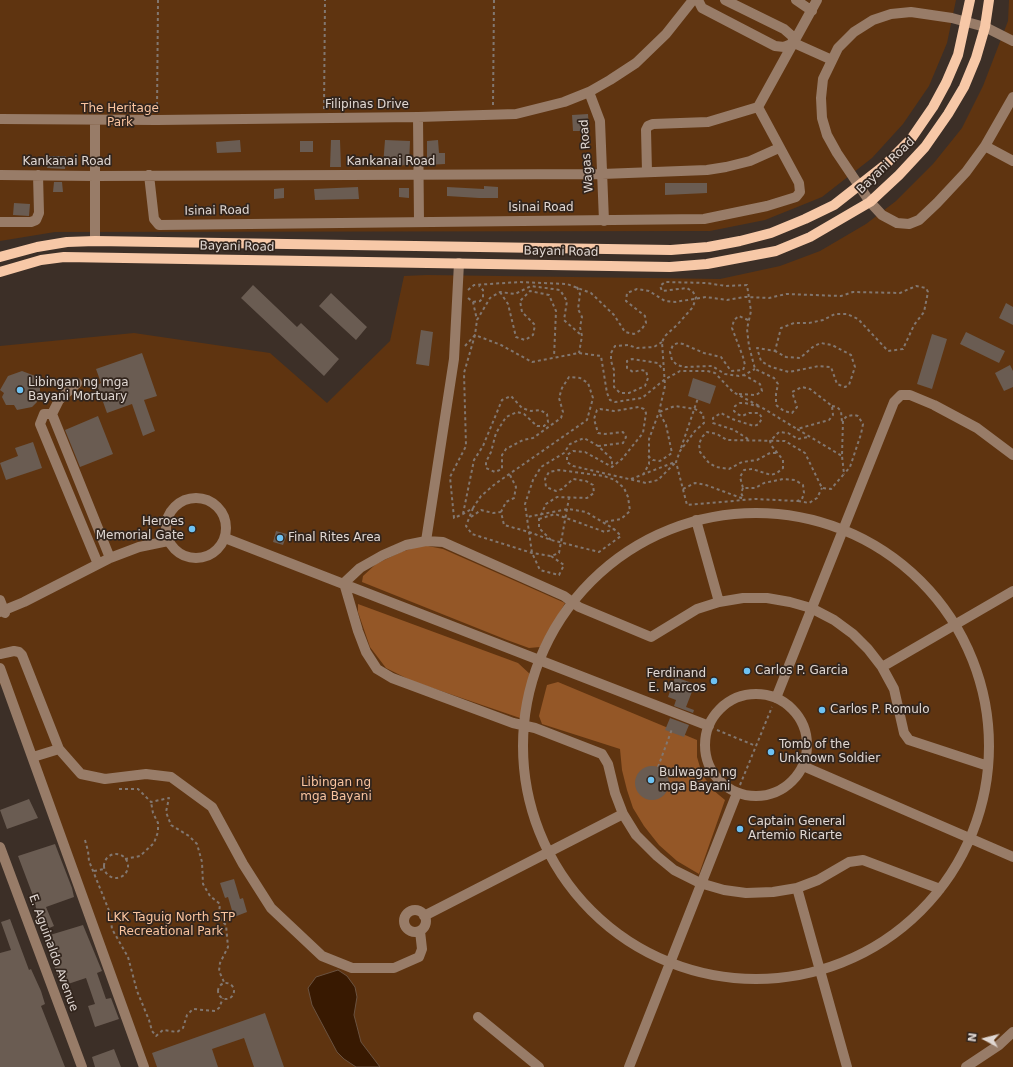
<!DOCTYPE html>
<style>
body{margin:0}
#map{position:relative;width:1013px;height:1067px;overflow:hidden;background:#3c2f27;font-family:"DejaVu Sans",sans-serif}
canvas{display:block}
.north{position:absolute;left:965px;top:1019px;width:40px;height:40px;-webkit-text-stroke:3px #32251d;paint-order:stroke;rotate:277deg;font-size:11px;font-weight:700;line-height:16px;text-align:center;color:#e0d7d2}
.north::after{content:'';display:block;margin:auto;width:14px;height:18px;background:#e0d7d2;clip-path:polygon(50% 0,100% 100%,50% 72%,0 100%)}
</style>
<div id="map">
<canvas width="1013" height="1067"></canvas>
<div class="north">N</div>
</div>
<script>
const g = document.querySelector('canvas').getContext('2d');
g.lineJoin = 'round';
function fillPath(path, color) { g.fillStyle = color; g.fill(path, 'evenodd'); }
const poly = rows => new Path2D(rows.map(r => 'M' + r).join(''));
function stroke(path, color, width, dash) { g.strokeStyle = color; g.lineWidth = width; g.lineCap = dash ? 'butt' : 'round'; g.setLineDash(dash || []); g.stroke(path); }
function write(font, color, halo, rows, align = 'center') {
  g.font = font + ' "DejaVu Sans",sans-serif'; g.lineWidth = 3.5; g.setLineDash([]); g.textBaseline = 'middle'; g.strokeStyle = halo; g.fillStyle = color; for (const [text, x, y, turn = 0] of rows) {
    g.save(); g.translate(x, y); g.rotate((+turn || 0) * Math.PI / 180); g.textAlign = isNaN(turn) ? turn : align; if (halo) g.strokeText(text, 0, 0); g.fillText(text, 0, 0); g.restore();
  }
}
fillPath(poly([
 [0,0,956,0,947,43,929,86,903,124,872,158,822,197,765,220,710,231,55,232,0,241],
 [1009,0,1013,0,1013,1067,142,1067,3,683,0,685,0,346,134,333,270,353,327,403,390,341,404,276,427,275,720,279,780,266,820,251,866,224,896,201,933,164,962,128,983,86,1008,21]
]), '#5f3410');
fillPath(poly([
 [423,545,443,549,565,603,540,647,529,648,507,640,362,582,363,576,376,564,401,552],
 [358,604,518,663,531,675,520,718,412,681,386,668,370,647,358,612],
 [558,682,697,740,697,757,702,774,713,790,725,800,699,874,677,861,659,845,644,826,633,808,627,790,622,770,620,749,542,724,539,716,547,685]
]), '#945727');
const water = poly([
 [338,970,347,976,355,987,357,997,354,1015,361,1042,380,1067,356,1067,344,1059,337,1052,312,1005,308,988,316,977,338,970]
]);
fillPath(water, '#381901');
stroke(water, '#6a5240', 1);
fillPath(poly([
 [588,114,589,131,573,131,572,115],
 [240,140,241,152,217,153,216,142],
 [331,140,340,140,341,167,330,167],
 [385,140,410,141,409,165,383,166],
 [438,140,439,153,445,153,445,164,427,165,427,141],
 [300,141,313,141,313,152,300,152],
 [48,156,66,156,65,169,47,168],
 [54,182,62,182,63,192,53,192],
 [665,183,707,183,707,193,665,195],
 [484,186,498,187,498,198,479,198,447,196,447,187,484,189],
 [358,187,359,199,315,200,314,189],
 [284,188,284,198,274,199,274,189],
 [399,188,409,188,409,198,399,197],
 [14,203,30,204,29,216,13,215],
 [253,285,297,327,301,323,339,359,324,376,241,298],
 [331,293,367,327,356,340,319,306],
 [1006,303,1013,307,1013,325,999,318],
 [421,330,433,332,429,366,416,364],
 [966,332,1005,351,999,363,960,344],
 [932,334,947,339,932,389,917,384],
 [142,353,157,396,144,400,155,431,143,436,132,404,107,413,97,385,101,383,96,369],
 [1010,365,1013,371,1013,387,1004,391,995,373],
 [22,371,38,377,36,382,40,383,40,392,35,397,37,402,32,407,17,410,14,405,6,405,2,397,4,393,0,390,8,376],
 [693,378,716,386,710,404,688,396],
 [98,416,113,454,80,467,65,430],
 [33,442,42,468,6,480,0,463,18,456,15,448],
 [276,531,287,534,283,545,273,542],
 [675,677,695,684,686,707,694,710,693,713,674,706,676,700,668,697],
 [670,718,689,725,684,737,665,730],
 '635 783a17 17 0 1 1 34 0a17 17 0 1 1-34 0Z',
 [29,799,38,818,7,829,0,810],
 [55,844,72,888,74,897,46,907,54,926,42,931,36,916,38,915,32,893,18,856],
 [234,879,240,899,243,898,247,912,234,917,228,897,225,898,220,883],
 [10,919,29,970,31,969,41,991,45,1004,41,1006,65,1067,0,1067,0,953,11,950,1,922],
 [83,925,102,971,97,973,106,999,111,998,119,1019,95,1027,88,1006,95,1004,86,978,62,986,48,950,54,948,50,935],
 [265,1013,284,1067,254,1067,244,1038,212,1049,218,1067,157,1067,152,1053],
 [114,1049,121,1067,95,1067,92,1057]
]), '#6a5c52');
stroke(poly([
 [493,105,494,0],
 [324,109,325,0],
 [157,111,158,0],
 [577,287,580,294,578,309,582,317,580,327,582,336,579,353],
 [468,290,474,285,520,282,567,284,591,293,614,315,625,332,634,334,641,330,646,323,645,316,626,301,627,293,637,289,649,291,665,301,675,302,706,297,727,300,745,297,769,298,786,294,841,296,853,292,900,293,916,286,926,288,928,292,924,312,914,325,903,349,888,351,858,319,847,314,835,314,823,320,809,323,794,323,781,328,775,351,757,348,761,361,771,367,789,372,819,366,831,367,837,384,845,387,849,385,855,367,851,355,832,345,821,343,814,346,800,358,786,357,775,351],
 [500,292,508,304,516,337,525,340,533,335,535,325,522,312,520,301,530,291,549,295,556,311,554,357],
 [468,298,473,302,477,320],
 [473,302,480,301,483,298,483,290,479,286],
 [748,320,739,316,734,320,732,328,743,357,745,365,743,370,731,371,721,357,704,353,683,344,678,343,673,345,670,352,672,360,677,365,685,367,712,366,725,374,739,376,744,375,755,369],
 [662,342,654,347,637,348,628,345,615,346,611,353,611,361,614,370,614,387,620,393,629,393,645,386,648,378,646,371,641,370,633,372,627,368,627,361,632,359,658,363,663,370],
 [465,346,475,335,477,320,490,298,500,292,515,294,531,286,560,290,567,301,564,320,582,336],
 [739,394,756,395,762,391,760,384,744,375],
 [832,406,837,407,841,411,842,422],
 [748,439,734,430,713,423,713,418,721,413,732,419,754,426,759,424,762,418,759,413,749,413,742,416,737,414,734,411,735,406,740,403,745,403,761,407,797,429],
 [598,446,623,443,626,437,623,432,605,434,598,433,594,419,597,410,600,409,614,411,639,407,644,409,646,413,643,433,622,459,612,467,585,452,573,451,567,455,567,462,573,466,646,483,658,480,676,462],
 [681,448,698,398],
 [776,453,770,453,757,460,742,462,729,469,716,467,709,463,700,452,699,444,702,437,707,432,717,434,727,440,785,441,805,453,822,488,831,489,844,474,842,456,843,420,847,416,854,415,858,416,863,424,861,434,850,467,844,474],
 [648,456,653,460,660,461,672,453,666,425,659,412,675,406,695,409,703,414,704,423,695,431,680,451,676,462,687,505,755,499,797,501,802,499,804,493,803,485,795,480,783,479,764,483,755,488,743,488,740,477,744,470,752,469,771,475,777,473,783,468,783,460,771,445,770,441,779,432,788,433,798,439,808,437],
 [510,475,516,487,514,498,506,502,501,512,504,525,529,532,551,540,599,552,621,536,614,529,586,512,568,509,527,517],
 [643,475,649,464,649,439,659,412,665,386,662,342,665,336,677,325,693,307,696,297,693,292,687,288,662,291,660,286,665,282,706,283,726,286,747,285,751,311,747,329,749,346,755,369,774,378,778,384,776,394,776,405,784,411,792,413,797,407,792,392,802,387,810,389,832,406,833,415,829,420,797,429,842,456],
 [631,479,675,462],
 [743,488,741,493,744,499],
 [683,489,695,483,706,485,744,499],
 [798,501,809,503,817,498,822,488],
 [473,508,466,526,472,534,532,553,551,556,559,553,569,498],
 [463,514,474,460,483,446,502,400,511,396,522,408,531,411,540,410,547,414,548,422,544,426,537,426,524,414,517,412,506,417,496,433,491,452,486,462,486,468,495,472,502,469,502,455,506,449,523,440,533,438,561,418,563,412,559,398,562,388,569,377,580,378,588,383,593,398,587,420,495,484,481,496,473,508,463,514,454,518,450,477,466,446,464,373,475,335,501,345,532,362,579,353,601,356,607,393,610,400,615,402,642,398,664,380,680,371,707,371,715,373,733,392,761,407],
 [471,517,481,510,493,513,501,512],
 [539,519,555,514,605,532,614,529],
 [551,540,539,528,539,519,546,504,557,497,587,498,594,493,593,485,586,481,573,479,562,489,556,491,546,487,545,479,549,472,559,470,604,476,615,480,624,488,628,497,630,511,621,519,604,522],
 [551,556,564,565,559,575,540,570,532,553,525,504,533,480,541,467,564,453,570,444,584,438,598,446,612,459,612,467],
 [717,730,756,746],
 [658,767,672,729],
 [740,785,772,707],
 [119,789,138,789,151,802,169,798,166,812,171,825,189,836,197,844,202,862,203,884,210,896,220,904,219,913,221,920,226,925,228,947,220,963,219,971,224,982],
 [85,840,88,851,89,861,110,913,112,929,128,957,137,991,149,1020,152,1031,156,1036,163,1030,177,1032,183,1028,187,1015,193,1009,215,1011,219,1008,223,998],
 '104 866a12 12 0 1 1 24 0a12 12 0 1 1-24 0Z',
 [125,859,140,856,154,843,158,832,158,823,153,813,151,802],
 [94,871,104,869],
 '218 991a8 8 0 1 1 16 0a8 8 0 1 1-16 0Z'
]), '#827770', 2, [3, 3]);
stroke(poly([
 [698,0,702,8,775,46,784,47,794,43,832,60],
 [725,0,784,29,792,36,794,43],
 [796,0,812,11],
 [1013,41,985,27,952,18,911,12,891,14,873,20,854,32,838,48,823,79,821,98,822,118,827,135,837,153,870,202,882,215,897,223,909,224,919,220,937,203,966,172,985,146,1013,97],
 [589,92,600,121,604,221],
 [758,107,817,0],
 [418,117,419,222],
 [0,119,157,120,418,117,516,114,564,102,589,92,610,80,636,63,666,34,693,0],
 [95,120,95,241],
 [985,146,1013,161],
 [647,172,646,130,648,126,653,124,708,122,758,107],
 [0,175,95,176,602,174,707,170,726,167,750,161,779,148],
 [149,175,154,219,159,225,704,219,767,206,796,197,800,192,799,183,758,107],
 [0,222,31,222,36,220,39,213,38,175],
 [52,414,59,400,77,383],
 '166 528a30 30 0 1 1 60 0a30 30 0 1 1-60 0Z',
 '523 746a233 233 0 1 1 466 0a233 233 0 1 1-466 0Z',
 [696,520,719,602],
 [225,538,709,726],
 [426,541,454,359,459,263],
 [98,564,40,424,44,414,52,414,110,558],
 [0,600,5,613],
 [0,612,24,602,110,558,139,547,168,541],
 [0,654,14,651,19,652,22,655,59,749,33,757],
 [882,667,1013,591],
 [0,668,144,1067],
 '705 745a51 51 0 1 1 102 0a51 51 0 1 1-102 0Z',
 [776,698,894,402,901,395,910,395,934,405,977,428,1013,455],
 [59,749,81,774,105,779,146,774,171,777,212,807,243,864,271,908,322,956,352,968,394,968,419,957,422,949,420,931],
 [803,766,1013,857],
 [0,847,82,1067],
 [797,888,847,1067],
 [940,889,863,860,849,862,818,880,797,888,773,892,746,893,724,890,700,883,674,870,657,856,636,835,623,814,615,793,608,764,602,754,535,728,513,723,392,678,377,669,366,652,358,631,344,583,360,568,383,555,406,545,426,541,443,542,564,596,579,607,651,637,697,609,719,602,743,598,767,598,790,602,811,608,834,620,853,634,868,649,882,667,894,689,904,733,909,740,988,766],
 '404 921a11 11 0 1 1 22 0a11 11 0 1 1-22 0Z',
 [424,916,623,814],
 [478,1017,539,1067],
 [629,1067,737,793],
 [966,1067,999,1045,1013,1032]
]), '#987c68', 10);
stroke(poly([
 [0,257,37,247,67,242,95,241,671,250,708,247,740,241,771,233,805,219,834,205,885,165,911,139,933,107,946,83,958,55,970,0],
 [0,272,41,260,64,257,670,267,707,264,776,251,810,237,870,202,899,175,925,147,948,114,964,87,976,58,985,27,989,0]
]), '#f7c8a7', 10);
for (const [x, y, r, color] of [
 [20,390,4,"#6ec2f3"],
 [192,529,4,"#6ec2f3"],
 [280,538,4,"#6ec2f3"],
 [747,671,4,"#6ec2f3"],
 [714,681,4,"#6ec2f3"],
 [822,710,4,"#6ec2f3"],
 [771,752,4,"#6ec2f3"],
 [651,780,4,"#6ec2f3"],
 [740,829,4,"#6ec2f3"]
]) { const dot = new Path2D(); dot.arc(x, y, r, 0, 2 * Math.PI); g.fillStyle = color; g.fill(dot); stroke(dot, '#32251d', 1.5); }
write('12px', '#e0d7d2', '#32251d', [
 ["Filipinas Drive",367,105],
 ["Wagas Road",587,156,-94],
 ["Kankanai Road",67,162],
 ["Kankanai Road",391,162],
 ["Bayani Road",886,166,-44],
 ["Isinai Road",541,208],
 ["Isinai Road",217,211,-1],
 ["Bayani Road",237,247,1],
 ["Bayani Road",561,252,1],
 ["E. Aguinaldo Avenue",53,953,70]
]);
write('12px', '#fac49f', '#32251d', [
 ["The Heritage",120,109],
 ["Park",120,123],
 ["Libingan ng",336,783],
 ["mga Bayani",336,797],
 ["LKK Taguig North STP",171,918],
 ["Recreational Park",171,932]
]);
write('12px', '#e0d7d2', '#32251d', [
 ["Libingan ng mga",28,383],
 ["Bayani Mortuary",28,397],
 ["Heroes",184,522,"right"],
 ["Memorial Gate",184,536,"right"],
 ["Final Rites Area",288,538],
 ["Carlos P. Garcia",755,671],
 ["Ferdinand",706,674,"right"],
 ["E. Marcos",706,688,"right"],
 ["Carlos P. Romulo",830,710],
 ["Tomb of the",779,745],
 ["Unknown Soldier",779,759],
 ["Bulwagan ng",659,773],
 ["mga Bayani",659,787],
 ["Captain General",748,822],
 ["Artemio Ricarte",748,836]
], 'left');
</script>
